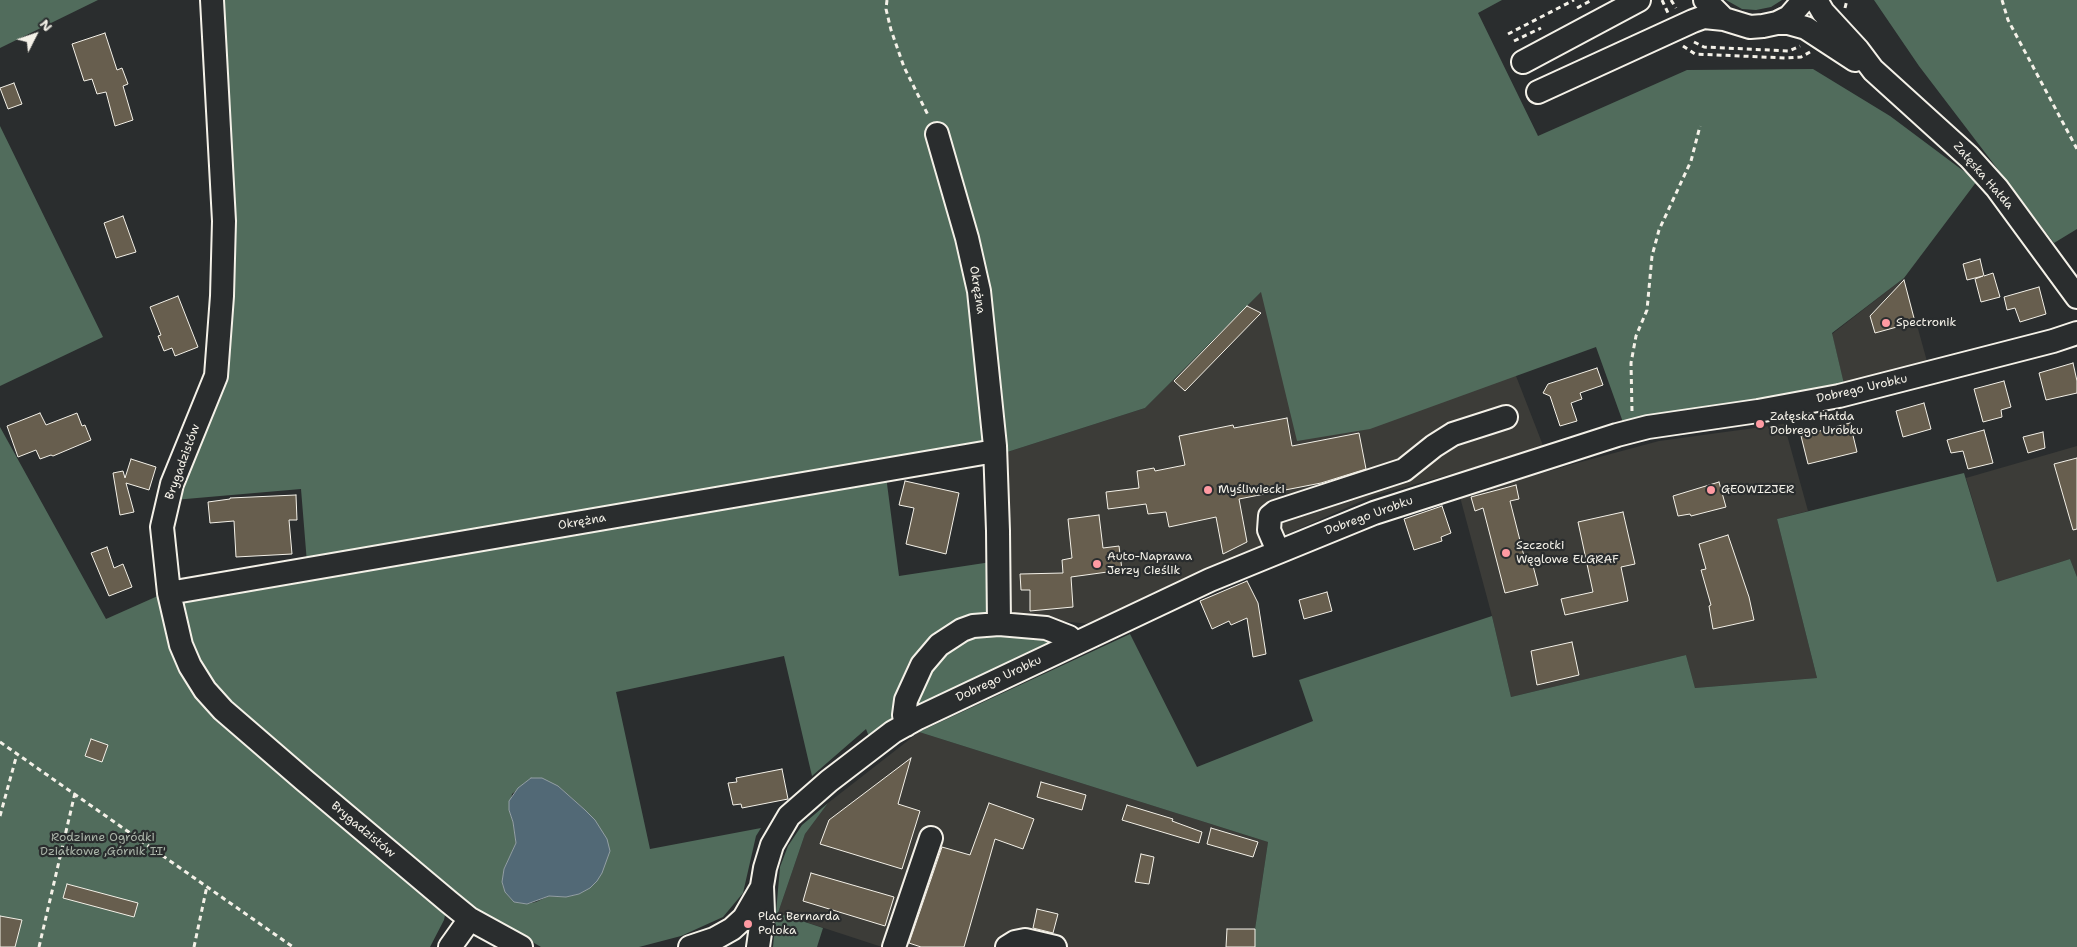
<!DOCTYPE html>
<meta charset="utf-8">
<style>
body{margin:0}
#map{position:relative;width:2077px;height:947px;overflow:hidden;background:#2a2d2e;font-family:"Shantell Sans",sans-serif}
canvas{display:block}
.north{position:absolute;left:10px;top:10px;width:50px;height:50px;-webkit-text-stroke:4px #2a2d2e;paint-order:stroke;rotate:49deg;font-size:14px;font-weight:700;line-height:20px;text-align:center;color:#f4f1e8}
.north::after{content:'';display:block;margin:auto;width:18px;height:22px;background:#f4f1e8;clip-path:polygon(50% 0,100% 100%,50% 72%,0 100%)}
</style>
<div id="map">
<canvas width="2077" height="947"></canvas>
<div class="north">N</div>
</div>
<script>
const g = document.querySelector('canvas').getContext('2d');
g.lineJoin = 'round';
function fillPath(path, color) { g.fillStyle = color; g.fill(path, 'evenodd'); }
const poly = rows => new Path2D(rows.map(r => 'M' + r).join(''));
function stroke(path, color, width, dash) { g.strokeStyle = color; g.lineWidth = width; g.lineCap = dash ? 'butt' : 'round'; g.setLineDash(dash || []); g.stroke(path); }
function write(font, color, halo, rows, align = 'center') {
  g.font = font + ' "Shantell Sans",sans-serif'; g.lineWidth = 4.5; g.setLineDash([]); g.textBaseline = 'middle'; g.strokeStyle = halo; g.fillStyle = color; for (const [text, x, y, turn = 0] of rows) {
    g.save(); g.translate(x, y); g.rotate((+turn || 0) * Math.PI / 180); g.textAlign = isNaN(turn) ? turn : align; if (halo) g.strokeText(text, 0, 0); g.fillText(text, 0, 0); g.restore();
  }
}
fillPath(poly([
 [1904,278,1928,365,1845,388,1832,334],
 [1262,291,1516,376,1544,448,1373,496,1179,582,1091,624,1006,616,1001,454,1145,408],
 [1784,424,1808,511,1777,519,1817,678,1695,688,1686,655,1511,697,1492,616,1460,497,1577,463,1659,441],
 [2077,446,2077,577,2070,559,1997,582,1966,478],
 [919,732,1268,842,1255,929,1255,947,882,947,778,913,805,834,828,803]
]), '#3c3c38');
fillPath(poly([
 [0,0,98,0,0,48],
 [221,0,1502,0,1478,13,1538,136,1687,70,1813,69,1890,116,1977,181,1904,278,1832,333,1845,388,1624,425,1596,347,1370,429,1297,441,1261,292,1145,408,1001,454,307,563,301,489,174,500,221,377],
 [1726,0,1782,0,1771,7,1756,10,1742,9],
 [1874,0,2077,0,2077,229,2054,243,1919,66],
 [0,126,103,337,0,386],
 [0,427,106,619,160,595,177,658,443,909,445,915,444,920,430,947,0,947],
 [1964,473,1997,582,2070,559,2077,577,2077,947,1255,947,1255,929,1268,842,919,732,1130,634,1197,767,1313,721,1299,680,1492,616,1511,697,1686,655,1695,688,1817,678,1777,519],
 [886,476,899,576,991,562,990,607,982,617,928,641,910,660,902,678,890,728,871,742,866,729,812,776,784,656,616,692,650,849,761,828,756,836,743,893,723,917,681,936,639,947,541,947,461,900,224,698,194,653,183,603,189,597],
 [531,778,558,786,585,810,590,888,579,894,566,897,549,896,536,902,527,904,514,902,505,892,502,883,504,869,516,843,513,822,509,810,512,794],
 [1045,632,1053,643,918,707,916,706,922,682,941,655,974,634],
 [828,803,805,834,778,913,823,928,817,947,773,947,780,867,788,846,802,825]
]), '#516c5c');
const water = poly([
 [531,778,542,778,558,786,585,810,595,820,607,839,610,851,602,873,597,881,590,888,579,894,566,897,549,896,527,904,514,902,505,892,502,882,504,869,516,843,513,822,509,810,509,801,518,788,531,778]
]);
fillPath(water, '#526976');
stroke(water, '#939fa4', 1);
const building = poly([
 [105,33,117,70,122,68,128,84,123,86,133,120,115,126,106,92,97,94,92,79,84,81,72,44,105,33],
 [14,83,22,104,8,109,0,88,14,83],
 [123,216,136,252,116,258,104,223,123,216],
 [1980,259,1984,276,1993,273,2000,297,1981,302,1975,279,1983,276,1967,280,1963,264,1980,259],
 [1904,280,1915,322,1875,333,1870,316,1904,280],
 [2039,287,2046,314,2020,322,2015,308,2007,310,2004,297,2039,287],
 [178,296,198,347,175,356,172,348,164,351,158,336,161,335,150,307,178,296],
 [1247,306,1261,313,1185,391,1174,381,1247,306],
 [2073,363,2077,381,2077,393,2046,400,2039,373,2073,363],
 [1597,368,1603,385,1580,393,1582,399,1571,403,1577,421,1560,426,1550,396,1543,393,1548,384,1597,368],
 [2004,381,2011,407,2001,410,2002,417,1983,422,1974,389,2004,381],
 [1924,403,1931,429,1903,437,1896,411,1924,403],
 [40,413,46,425,77,413,82,426,85,425,91,440,53,456,51,455,40,459,36,450,18,457,7,426,40,413],
 [1287,418,1292,446,1359,433,1366,469,1321,483,1239,499,1247,542,1223,554,1216,517,1169,527,1166,512,1148,514,1146,504,1108,509,1106,492,1139,488,1137,471,1154,468,1155,471,1185,465,1179,436,1233,425,1234,428,1287,418],
 [1850,423,1857,452,1808,464,1801,436,1850,423],
 [1984,430,1993,463,1968,469,1963,451,1951,453,1947,440,1984,430],
 [2043,432,2045,448,2028,453,2023,437,2043,432],
 [2077,458,2077,529,2073,530,2054,464,2077,458],
 [131,459,156,467,149,490,126,483,134,512,120,515,113,473,123,471,125,478,131,459],
 [905,481,959,493,946,554,906,544,914,508,899,505,905,481],
 [1719,482,1726,507,1691,516,1690,514,1678,516,1673,496,1719,482],
 [1516,485,1519,499,1510,501,1525,560,1531,558,1538,585,1505,593,1483,508,1475,511,1471,497,1516,485],
 [296,495,297,520,289,520,292,554,236,557,234,521,210,523,208,502,230,499,230,498,296,495],
 [1442,506,1451,533,1441,537,1442,541,1414,550,1404,519,1442,506],
 [1623,512,1635,564,1621,567,1628,601,1565,615,1561,599,1593,592,1578,522,1623,512],
 [1099,515,1103,548,1119,546,1122,570,1071,577,1073,607,1030,611,1030,590,1021,590,1020,574,1063,573,1062,560,1072,558,1068,519,1099,515],
 [1728,535,1749,597,1754,620,1713,629,1709,606,1711,605,1701,570,1706,569,1699,544,1728,535],
 [107,547,114,568,123,564,132,587,109,596,91,553,107,547],
 [1247,581,1258,603,1266,654,1253,657,1247,618,1231,625,1229,621,1212,629,1200,601,1247,581],
 [1327,592,1332,611,1304,619,1299,600,1327,592],
 [1572,642,1579,675,1537,685,1531,651,1572,642],
 [91,739,108,745,102,762,85,756,91,739],
 [911,758,898,804,920,811,902,869,820,844,829,820,911,758],
 [782,769,788,799,742,808,741,804,733,805,728,783,737,782,736,778,782,769],
 [1041,782,1086,795,1082,810,1037,797,1041,782],
 [989,803,1034,819,1023,849,995,839,964,947,921,947,909,943,942,847,970,855,989,803],
 [1127,805,1173,819,1172,821,1202,832,1199,843,1122,820,1127,805],
 [1211,828,1258,842,1253,857,1207,844,1211,828],
 [1141,854,1154,857,1149,884,1135,882,1141,854],
 [811,873,894,897,885,926,803,901,811,873],
 [67,884,138,903,134,917,63,898,67,884],
 [1037,909,1058,914,1053,933,1033,928,1037,909],
 [0,916,22,920,15,947,0,947,0,916],
 [1227,929,1255,929,1255,947,1226,947,1227,929]
]);
fillPath(building, '#675e4e');
stroke(building, '#f4f1e8', 1);
const minor = poly([
 [212,0,224,221,222,296,216,376,172,484,162,527,169,593,181,645,190,666,205,690,223,710,304,780,449,902,470,919,521,947],
 [1705,0,1724,19,1750,27,1763,26,1777,23,1789,17,1804,0],
 [1816,0,1823,12,1858,50,1873,70,1969,157,1997,188,2077,297],
 [1777,23,1788,23,1806,28,1855,60],
 [1523,62,1639,0],
 [1538,92,1693,21,1704,17,1724,19],
 [937,134,967,238,979,291,995,446,998,531,999,624],
 [1278,551,1269,530,1270,516,1275,512,1404,470,1434,446,1453,434,1506,417],
 [169,593,995,451],
 [906,725,904,715,906,700,922,665,939,645,962,630,973,626,999,624,1046,628,1069,637,1076,643],
 [450,947,470,919],
 [690,947,714,939,732,929,744,918,762,887],
 [758,947,763,912,762,886,765,868,772,845,789,816,829,781,893,732,918,718,1210,580,1374,513,1617,435,1648,427,1758,411,1839,396,2053,341,2077,333],
 [894,947,931,838],
 [1007,947,1015,942,1025,940,1055,947]
]);
stroke(minor, '#f4f1e8', 26);
stroke(poly([
 [887,0,886,9,891,30,904,67,929,117],
 [1662,0,1668,13],
 [1671,0,1676,8],
 [2002,0,2008,20,2077,149],
 [1577,8,1592,0],
 [1845,8,1847,0],
 [1508,34,1574,0],
 [1514,41,1541,28],
 [1694,42,1704,47,1789,51,1800,46],
 [1683,46,1695,54,1786,58,1801,57,1810,52],
 [1632,411,1631,363,1636,336,1647,310,1652,256,1659,230,1691,161,1700,126],
 [0,742,293,947],
 [0,816,17,754],
 [39,947,75,793],
 [194,947,207,886]
]), '#f4f1e8', 3, [5, 4]);
stroke(minor, '#2a2d2e', 22);
for (const [x, y, r, color] of [
 [1886,323,5,"#ff9aa2"],
 [1760,424,5,"#ff9aa2"],
 [1208,490,5,"#ff9aa2"],
 [1711,490,5,"#ff9aa2"],
 [1506,553,5,"#ff9aa2"],
 [1097,564,5,"#ff9aa2"],
 [748,924,5,"#ff9aa2"]
]) { const dot = new Path2D(); dot.arc(x, y, r, 0, 2 * Math.PI); g.fillStyle = color; g.fill(dot); stroke(dot, '#2a2d2e', 2); }
write('12px', '#f4f1e8', '#2a2d2e', [
 ["Załęska Hałda",1983,176,49],
 ["Okrężna",977,290,81],
 ["Dobrego Urobku",1862,389,-13],
 ["Brygadzistów",183,462,-70],
 ["Dobrego Urobku",1369,516,-20],
 ["Okrężna",582,522,-10],
 ["Dobrego Urobku",999,679,-25],
 ["Brygadzistów",363,830,40]
]);
write('12px', '#f4f1e8', '#2a2d2e', [
 ["Spectronik",1896,323],
 ["Załęska Hałda",1770,417],
 ["Dobrego Urobku",1770,431],
 ["Myśliwiecki",1218,490],
 ["GEOWIZJER",1721,490],
 ["Szczotki",1516,546],
 ["Węglowe ELGRAF",1516,560],
 ["Auto-Naprawa",1107,557],
 ["Jerzy Cieślik",1107,571],
 ["Plac Bernarda",758,917],
 ["Poloka",758,931]
], 'left');
write('12px', '#abb5a9', '#2a2d2e', [
 ["Rodzinne Ogródki",103,838],
 ["Działkowe ,Górnik II'",103,852]
]);
</script>
